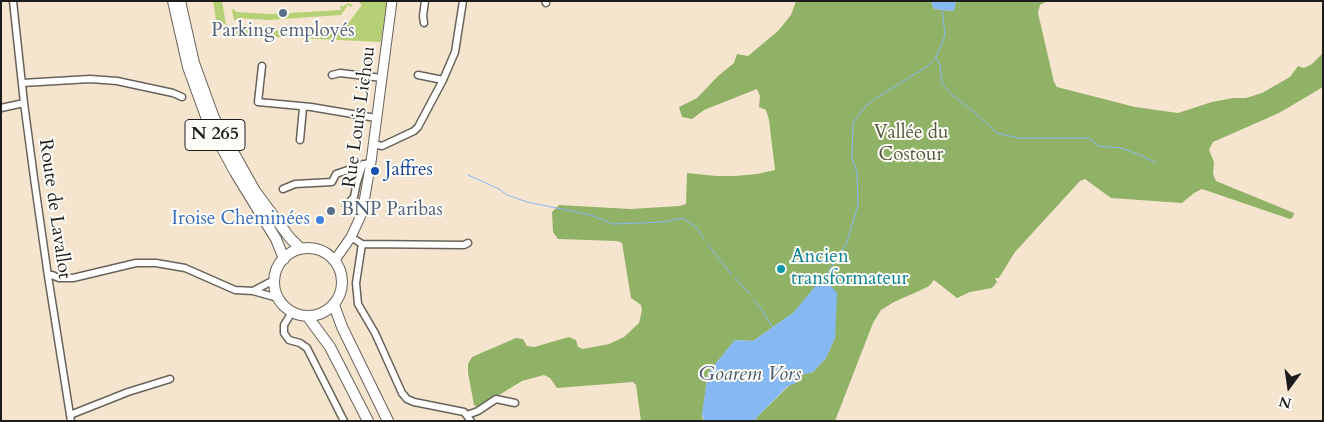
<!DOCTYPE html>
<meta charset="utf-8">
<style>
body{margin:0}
#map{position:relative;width:1324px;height:422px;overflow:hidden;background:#f6e5ce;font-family:Cardo,serif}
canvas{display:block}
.frame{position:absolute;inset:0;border:2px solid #1c1c1c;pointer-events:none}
.north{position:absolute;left:1264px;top:362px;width:50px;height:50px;-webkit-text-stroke:4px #fdfcf7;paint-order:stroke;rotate:194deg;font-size:14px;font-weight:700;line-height:20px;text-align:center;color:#1c1c1c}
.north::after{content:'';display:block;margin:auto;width:18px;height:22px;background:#1c1c1c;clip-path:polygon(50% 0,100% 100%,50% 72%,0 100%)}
</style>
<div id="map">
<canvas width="1324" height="422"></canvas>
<div class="frame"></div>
<div class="north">N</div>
</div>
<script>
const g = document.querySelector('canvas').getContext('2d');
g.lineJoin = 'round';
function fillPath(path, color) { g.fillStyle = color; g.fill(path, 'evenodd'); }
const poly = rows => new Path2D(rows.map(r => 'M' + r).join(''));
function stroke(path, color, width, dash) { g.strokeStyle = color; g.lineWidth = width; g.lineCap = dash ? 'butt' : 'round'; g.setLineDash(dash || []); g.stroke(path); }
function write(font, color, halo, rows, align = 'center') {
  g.font = font + ' Cardo,serif'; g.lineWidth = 4; g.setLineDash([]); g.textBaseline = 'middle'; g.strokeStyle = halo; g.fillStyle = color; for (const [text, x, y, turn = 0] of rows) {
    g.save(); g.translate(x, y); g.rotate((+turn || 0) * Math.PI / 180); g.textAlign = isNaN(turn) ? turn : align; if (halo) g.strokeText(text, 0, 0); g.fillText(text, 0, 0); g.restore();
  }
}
fillPath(poly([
 [213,1,222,1,226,24,217,26],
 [361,1,387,1,381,42,232,35,232,28,269,31,340,26,349,22,362,5,359,3],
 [348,3,353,5,351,7,348,5,341,15,268,20,237,18,236,20,234,20,232,10,234,9,236,12,271,14,341,10,340,6,344,6]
]), '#b6d076');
fillPath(poly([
 [796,1,931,1,934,9,953,11,956,1,1047,1,1040,5,1038,13,1054,82,1057,87,1135,107,1178,113,1212,102,1233,98,1246,98,1262,93,1290,77,1298,66,1304,68,1312,64,1323,53,1323,87,1279,113,1213,142,1209,150,1214,162,1213,174,1216,181,1294,213,1293,217,1290,219,1202,189,1194,193,1182,203,1111,198,1085,179,1080,181,1015,252,999,278,995,278,997,282,992,288,970,292,957,298,934,280,929,286,919,291,894,302,881,310,873,323,835,421,753,421,800,375,813,372,826,358,835,338,823,278,793,313,753,341,735,340,708,373,702,417,704,421,641,421,636,385,633,382,557,388,550,378,544,375,522,381,481,406,477,407,474,405,468,373,468,364,472,357,516,338,523,339,527,346,534,347,569,337,576,340,578,347,583,349,609,344,624,337,639,323,642,310,641,305,631,298,622,243,617,241,558,239,553,232,552,212,559,205,630,209,680,206,686,204,687,173,716,176,735,176,757,174,775,170,769,120,766,110,759,107,760,96,757,89,704,110,692,119,682,117,679,107,697,98,718,76,734,63,737,54,748,56,778,31,791,15]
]), '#90b267');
fillPath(poly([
 [931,1,956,1,954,11,934,9],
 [823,277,837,293,835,338,826,358,813,372,800,375,796,383,788,386,753,421,704,421,702,414,708,373,735,340,753,341,793,313]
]), '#86b8f3');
stroke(poly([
 [936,58,940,65,942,83,951,94,974,112,997,133,1019,138,1089,138,1098,146,1121,148,1140,155,1156,163],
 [468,175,499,189,507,195,527,202,591,215,613,224,664,222,683,218,697,228,704,239],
 [708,245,731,274],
 [735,278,750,294],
 [823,279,839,256,847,242,858,205,857,172,852,158,853,123,864,108,876,98,928,66,936,57,943,41,945,34,942,10],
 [753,300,760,307,773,328],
 [755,417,757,421]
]), '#86b8f3', 1);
const minor = poly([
 [13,1,24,103,34,178,48,276,71,421],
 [545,1,546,3],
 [424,23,423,16,425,1],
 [262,66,258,102,311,107,376,118],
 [332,75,340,73,382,78],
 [418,75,443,80],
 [22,83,90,79,117,81,173,93,182,97],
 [1,108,24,103],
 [300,140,303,108],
 [373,144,382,146,414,131,418,127,443,80,455,52,463,1],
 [283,189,295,184,332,182,336,174,371,162],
 [346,206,354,197,357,182,363,164],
 [351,237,362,244,464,245,468,243],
 [362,244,356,283,358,304,375,333,402,393,407,399,414,402,464,412,471,421],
 [48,276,52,275,59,278,73,278,136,263,156,263,185,268,235,290,253,291,278,298],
 [253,291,274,280],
 [292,312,284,325,284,333,289,340,300,343,307,348,344,421],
 [70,415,128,392,170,379],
 [467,415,478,411,496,399,515,403]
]);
const major = poly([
 [335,260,351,237,362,213,371,162,392,1]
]);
const highway = poly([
 [173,1,188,67,208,122,235,172,276,239,284,259],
 [180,1,194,63,214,118,255,191,290,238,301,249],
 '274 282a34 34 0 1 1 68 0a34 34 0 1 1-68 0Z',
 [334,305,342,327,388,421],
 [308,317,330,347,368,421]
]);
stroke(minor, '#68625a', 9);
stroke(major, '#68625a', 11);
stroke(highway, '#68625a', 12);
stroke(minor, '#fff', 6);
stroke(major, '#fff', 9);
stroke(highway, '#fff', 10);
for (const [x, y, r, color] of [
 [283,13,5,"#5c6f8a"],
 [375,171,5,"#1a4fb4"],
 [331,211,5,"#5c6f8a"],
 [320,220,5,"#3f7fe0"],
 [781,269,5,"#0f9aa8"]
]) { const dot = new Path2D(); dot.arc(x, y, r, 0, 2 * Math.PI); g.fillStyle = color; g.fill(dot); stroke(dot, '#fdfcf7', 2); }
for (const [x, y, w] of [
 [215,135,60]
]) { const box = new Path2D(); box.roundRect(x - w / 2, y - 15.5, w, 31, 4); g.fillStyle = '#fdfcf7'; g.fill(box); stroke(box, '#1c1c1c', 1); }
write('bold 18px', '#1c1c1c', null, [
 ["N 265",215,135]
]);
write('19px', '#4e5e75', '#fdfcf7', [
 ["Parking employés",283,32],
 ["BNP Paribas",341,211,"left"]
]);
write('19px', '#1c1c1c', '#fdfcf7', [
 ["Rue Louis Lichou",360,117,-82],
 ["Route de Lavallot",54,209,82]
]);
write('19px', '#525b3c', '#fdfcf7', [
 ["Vallée du",911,134],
 ["Costour",911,156]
]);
write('19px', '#164399', '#fdfcf7', [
 ["Jaffres",385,171]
], 'left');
write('19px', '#366cbe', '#fdfcf7', [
 ["Iroise Cheminées",310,220]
], 'right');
write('19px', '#0d838f', '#fdfcf7', [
 ["Ancien",791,258],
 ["transformateur",791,280]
], 'left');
write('italic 20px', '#465a72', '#fdfcf7', [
 ["Goarem Vors",750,375]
]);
</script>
